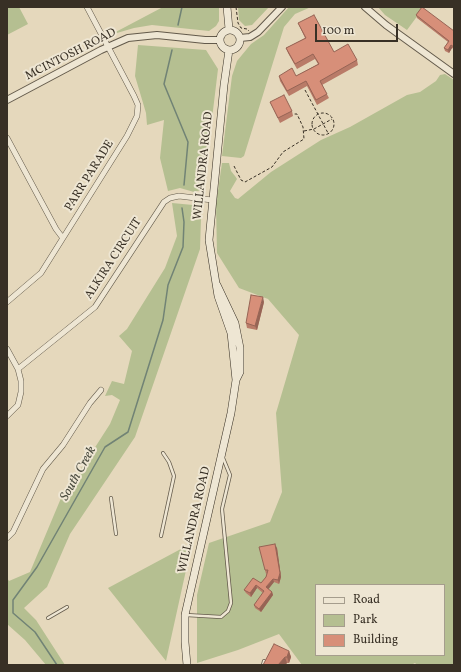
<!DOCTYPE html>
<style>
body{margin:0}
#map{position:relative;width:461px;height:672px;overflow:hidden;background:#e5d8bc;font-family:Vollkorn,serif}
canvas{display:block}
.frame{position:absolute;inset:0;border:8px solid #383025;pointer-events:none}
.legend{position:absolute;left:315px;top:584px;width:130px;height:72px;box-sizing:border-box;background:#eee6d3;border:1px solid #a59d8d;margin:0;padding:5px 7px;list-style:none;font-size:12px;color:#383025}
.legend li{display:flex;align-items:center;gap:8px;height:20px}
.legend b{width:20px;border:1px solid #a59d8d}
.scale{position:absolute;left:315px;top:24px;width:83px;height:18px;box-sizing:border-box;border:2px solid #383025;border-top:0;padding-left:5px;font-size:12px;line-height:14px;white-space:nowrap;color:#383025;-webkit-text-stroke:3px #eee6d3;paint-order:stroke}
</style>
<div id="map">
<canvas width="461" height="672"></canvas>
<div class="frame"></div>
<ul class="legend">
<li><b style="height:5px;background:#eee6d3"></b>Road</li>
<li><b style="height:11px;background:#b5bf91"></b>Park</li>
<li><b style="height:11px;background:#d78f79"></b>Building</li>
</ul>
<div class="scale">100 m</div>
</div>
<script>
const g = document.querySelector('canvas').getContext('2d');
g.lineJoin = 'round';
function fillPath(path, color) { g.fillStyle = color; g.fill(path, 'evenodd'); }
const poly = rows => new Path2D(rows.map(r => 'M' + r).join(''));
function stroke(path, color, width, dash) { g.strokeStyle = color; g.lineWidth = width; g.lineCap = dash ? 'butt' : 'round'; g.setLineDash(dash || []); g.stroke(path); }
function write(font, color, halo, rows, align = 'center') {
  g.font = font + ' Vollkorn,serif'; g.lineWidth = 4; g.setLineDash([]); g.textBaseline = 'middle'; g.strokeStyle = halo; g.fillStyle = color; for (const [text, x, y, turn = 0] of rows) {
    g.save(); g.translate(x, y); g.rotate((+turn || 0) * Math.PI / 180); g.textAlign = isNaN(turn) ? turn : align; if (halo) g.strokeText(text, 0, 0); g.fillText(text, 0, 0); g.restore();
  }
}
fillPath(poly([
 [7,7,19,7,28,24,7,35],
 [163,7,219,7,219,21,216,26,209,31,152,25,134,28,110,35],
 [238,7,269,7,252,25,245,26,239,20],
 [289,7,311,7,295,14,284,27,244,156,241,158,222,156,232,76,237,61,251,44,264,35],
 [378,7,424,7,407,30,385,15],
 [138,45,206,50,218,69,204,185,201,190,194,192,180,188,168,191,160,158,164,120,147,125,146,113,135,76],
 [445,74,454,80,454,665,417,665,415,663,411,665,302,665,279,634,238,650,197,663,197,595,209,543,270,522,282,492,276,413,299,335,268,299,239,288,217,253,216,204,222,163,229,163,231,171,235,176,237,179,230,191,235,198,238,199,271,172,321,140,350,127,407,95,420,92,436,81,440,75],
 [316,585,444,585,444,655,316,655],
 [172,203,193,205,198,210,201,218,200,249,135,437,70,534,47,587,24,608,36,620,65,665,46,665,25,640,7,624,7,578,9,581,30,572,64,491,85,463,110,424,120,400,112,395,105,396,112,381,124,384,132,351,119,336,127,329,165,268,177,236],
 [192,543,166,661,108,588]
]), '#b5bf91');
stroke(poly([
 [178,25,182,7],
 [172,50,164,84,188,142,184,185],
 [57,665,35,632,13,613,13,600,37,567,105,447,128,432,163,320,168,285,183,247,184,222,182,208]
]), '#718375', 1.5);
const service = poly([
 [111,498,116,534],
 [161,536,174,476,169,462,163,453],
 [186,615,221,617,228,611,231,603,222,509,230,475,223,458],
 [48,618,67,607],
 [263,665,264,661]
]);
const minor = poly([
 [7,138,56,229,62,237],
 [7,302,41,273,127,136,137,116,138,105,134,96,87,7],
 [7,349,18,369,21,381,21,392,18,405,7,416],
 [18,369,95,307,164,202,170,198,179,196,212,200],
 [7,538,13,532,43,469,63,445,90,403,101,390]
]);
const tertiary = poly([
 [365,7,386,25,454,74],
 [240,38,250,37,258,32,282,7],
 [7,100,101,50,128,38,157,35,205,40,219,40]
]);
const secondary = poly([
 [227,7,229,29],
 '220 40a10 10 0 1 1 20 0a10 10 0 1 1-20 0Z',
 [229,50,224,85,209,240,218,296,231,333,236,380],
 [187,665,185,642,185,615,231,413,236,380,240,372,240,348,235,323,217,285]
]);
stroke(service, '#635a4b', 4);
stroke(minor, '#635a4b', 6);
stroke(tertiary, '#635a4b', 8);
stroke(secondary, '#383025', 8);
stroke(poly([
 [236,7,238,23,241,28,247,29,249,31],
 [305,90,328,133],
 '312 124a11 11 0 1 1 22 0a11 11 0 1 1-22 0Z',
 [304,131,314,129,332,119],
 [234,166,241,180,245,182,272,167,283,152,304,139,303,127,297,114,294,114]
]), '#383025', 1, [3, 2]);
stroke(service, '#eee6d3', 2.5);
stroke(minor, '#eee6d3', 5);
stroke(tertiary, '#eee6d3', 6);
stroke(secondary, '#eee6d3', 7);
fillPath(poly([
 [416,15,454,31,454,49,452,48,449,53,445,51,444,48,448,42,417,18],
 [298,23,334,52,357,60,358,65,322,85,329,98,317,105,307,86,289,96,280,81,279,76,296,76,318,64,315,59,297,69,288,53,286,48,305,38],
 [270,102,292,111,293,116,280,123],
 [264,302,257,330,247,328,246,323],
 [277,548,281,577,279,584,274,582,268,589,272,592,273,595,261,612,255,608,254,605,263,593,257,588,251,597,246,593,244,590,261,583,266,577,267,573,266,574,265,570],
 [289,651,291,657,289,663,287,663,285,665,263,665]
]), '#b97b68');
fillPath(poly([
 [451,45,452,48,449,53,448,50],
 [263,297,264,302,257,330,255,326],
 [275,544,277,548,281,577,279,584,278,580],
 [273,579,274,582,267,591,266,587],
 [256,585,257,588,251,597,250,593],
 [272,592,273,595,261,612,259,609],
 [289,651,291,657,289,663,287,657],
 [285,657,287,663,285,665,278,665]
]), '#966455');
const building = poly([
 [422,7,454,31,454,47,451,45,448,50,444,48,449,41,416,15,422,7],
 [314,15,334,52,348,44,357,60,320,81,327,94,316,100,306,81,287,91,279,76,292,68,296,76,319,64,313,54,295,64,286,48,306,38,298,23,314,15],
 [284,95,292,111,278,118,270,102,284,95],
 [251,295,263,297,255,326,246,323,251,295],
 [275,544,280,573,278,580,273,579,266,587,272,592,259,609,254,605,264,591,256,585,250,593,244,590,253,578,261,583,266,577,268,570,265,570,259,547,275,544],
 [274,644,289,651,287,657,285,657,278,665,263,665,274,644]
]);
fillPath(building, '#d78f79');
stroke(building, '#966455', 1);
write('12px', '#383025', '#eee6d3', [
 ["MCINTOSH ROAD",71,55,-27],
 ["WILLANDRA ROAD",204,166,-84],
 ["PARR PARADE",90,176,-58],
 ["ALKIRA CIRCUIT",114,259,-57],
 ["WILLANDRA ROAD",195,520,-77]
]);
write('italic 13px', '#4b4c40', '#eee6d3', [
 ["South Creek",79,474,-61]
]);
</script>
